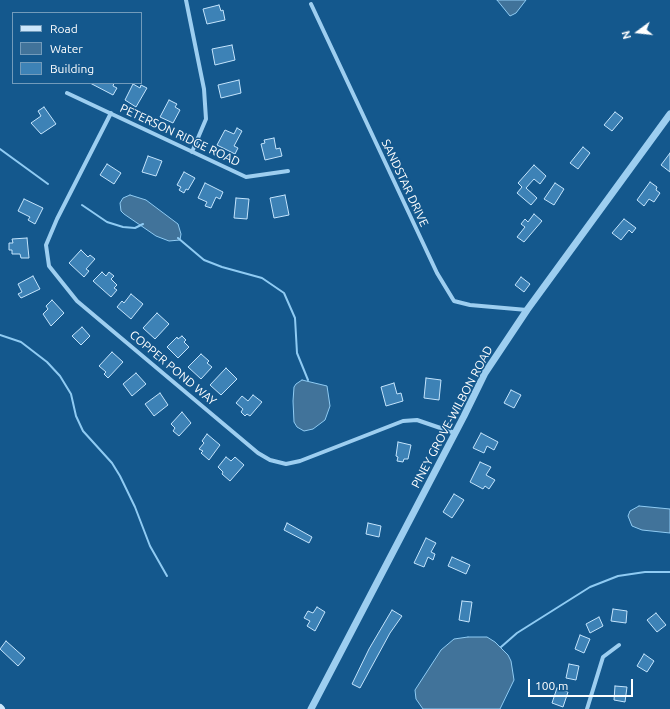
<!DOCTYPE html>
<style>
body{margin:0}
#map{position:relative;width:670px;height:709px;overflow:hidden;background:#14588d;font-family:Ubuntu,sans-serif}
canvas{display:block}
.legend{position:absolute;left:12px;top:12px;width:130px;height:72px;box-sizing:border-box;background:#14588d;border:1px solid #729bbb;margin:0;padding:5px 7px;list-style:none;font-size:12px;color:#fff}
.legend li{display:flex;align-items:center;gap:8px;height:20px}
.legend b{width:20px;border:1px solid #729bbb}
.north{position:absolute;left:618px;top:12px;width:40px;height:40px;-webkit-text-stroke:3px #14588d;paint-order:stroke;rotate:255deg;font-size:11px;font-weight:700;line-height:16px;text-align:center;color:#fff}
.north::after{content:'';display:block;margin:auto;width:14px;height:18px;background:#fff;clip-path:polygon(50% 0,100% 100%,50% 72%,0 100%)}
.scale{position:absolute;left:528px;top:679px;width:105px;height:18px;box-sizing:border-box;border:2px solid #fff;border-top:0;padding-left:5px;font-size:12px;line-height:14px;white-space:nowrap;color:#fff;-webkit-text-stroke:3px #14588d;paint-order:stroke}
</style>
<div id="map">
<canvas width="670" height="709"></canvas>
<ul class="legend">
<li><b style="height:5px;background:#cce6fb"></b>Road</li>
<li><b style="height:11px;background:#41739a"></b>Water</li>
<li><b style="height:11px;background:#3d82b6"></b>Building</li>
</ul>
<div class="north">N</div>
<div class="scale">100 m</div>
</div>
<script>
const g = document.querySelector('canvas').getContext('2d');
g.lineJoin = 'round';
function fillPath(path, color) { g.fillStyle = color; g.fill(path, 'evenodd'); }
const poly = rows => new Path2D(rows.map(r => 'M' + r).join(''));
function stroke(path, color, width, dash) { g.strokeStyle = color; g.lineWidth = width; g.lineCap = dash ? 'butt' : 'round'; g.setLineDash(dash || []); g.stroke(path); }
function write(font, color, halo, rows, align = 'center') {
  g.font = font + ' Ubuntu,sans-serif'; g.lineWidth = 3; g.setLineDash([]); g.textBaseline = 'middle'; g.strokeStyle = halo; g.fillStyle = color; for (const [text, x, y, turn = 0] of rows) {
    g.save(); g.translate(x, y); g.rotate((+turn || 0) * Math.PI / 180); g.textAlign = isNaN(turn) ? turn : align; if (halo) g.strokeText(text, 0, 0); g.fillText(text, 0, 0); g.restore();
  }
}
const water = poly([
 [497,0,526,0,516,13,510,16,497,0],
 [130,195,146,200,178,224,181,234,180,240,169,241,156,236,124,214,121,211,120,203,123,198,130,195],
 [302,380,327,386,330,406,325,420,313,429,304,431,297,427,294,422,293,401,294,387,296,384,302,380],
 [639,506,670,509,670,533,642,530,632,526,628,516,630,511,639,506],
 [468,637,487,637,495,642,508,655,511,661,514,680,500,709,423,709,416,699,415,690,441,650,454,639,468,637]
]);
fillPath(water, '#41739a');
stroke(water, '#8fcbf3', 1);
stroke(poly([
 [0,149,48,184],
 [82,205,107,222,123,227,135,228,143,224],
 [178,238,204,260,222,267,262,278,284,293,295,318,297,353,308,380],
 [0,335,21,342,47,362,60,376,71,394,76,416,83,431,112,463,120,476,135,507,150,546,167,576],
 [501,647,517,633,590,587,618,576,645,572,670,572]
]), '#8fcbf3', 2);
const building = poly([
 [219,5,221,11,223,10,225,20,207,24,203,9,219,5],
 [232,45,235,60,215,65,212,49,232,45],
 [239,80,241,93,221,98,218,85,239,80],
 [90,83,114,83,113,86,117,88,113,95,90,83],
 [133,84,140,88,141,85,147,88,136,107,125,100,133,84],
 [169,100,177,104,175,107,180,110,173,123,160,117,169,100],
 [44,107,56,124,41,134,31,123,41,116,38,111,44,107],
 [615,112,623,118,612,131,604,125,615,112],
 [237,128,242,131,234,146,238,148,235,154,217,145,225,130,234,134,237,128],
 [274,138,276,149,280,148,282,156,265,160,261,144,265,143,264,140,274,138],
 [583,147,590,153,578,169,570,163,583,147],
 [670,153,670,172,661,165,670,153],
 [148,156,162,161,156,176,142,172,148,156],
 [107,164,121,173,114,184,100,175,107,164],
 [534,165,546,176,540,184,534,179,526,188,537,198,531,205,517,193,522,187,518,183,534,165],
 [184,172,195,178,188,190,186,189,184,193,179,190,181,187,177,185,184,172],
 [650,182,657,187,656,190,660,193,654,202,649,199,644,206,637,200,650,182],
 [205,183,223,192,220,199,216,197,211,208,205,206,207,202,198,198,205,183],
 [555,183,564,189,554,205,544,199,555,183],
 [285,195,289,215,274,218,270,198,285,195],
 [236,198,249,199,247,219,234,218,236,198],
 [24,199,43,208,35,224,28,220,30,217,18,211,24,199],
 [534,214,542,221,524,242,517,237,525,227,521,224,525,219,528,222,534,214],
 [624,219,636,228,632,233,629,230,621,240,612,233,624,219],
 [27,238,29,258,21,258,20,254,12,254,12,250,9,250,9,243,13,243,12,239,27,238],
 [81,250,88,257,90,255,95,259,86,269,89,271,84,277,69,263,81,250],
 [102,272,106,276,109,272,114,276,111,279,117,285,114,288,117,290,111,297,93,281,102,272],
 [33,276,40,289,21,298,18,294,22,292,18,284,33,276],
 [521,277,530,284,524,292,515,285,521,277],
 [131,294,143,304,131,319,117,307,122,301,124,303,131,294],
 [52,300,64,313,51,326,43,314,48,309,46,306,52,300],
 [157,313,169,324,155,339,143,328,157,313],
 [82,327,90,336,81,345,72,336,82,327],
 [182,336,186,340,184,342,189,347,178,358,167,347,177,337,178,339,182,336],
 [112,352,123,362,108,378,104,374,106,372,99,366,112,352],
 [201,354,209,361,207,363,212,367,201,379,188,367,201,354],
 [226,368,237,379,221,395,210,385,226,368],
 [136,373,146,384,132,396,123,384,136,373],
 [426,378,441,380,439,400,424,398,426,378],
 [394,383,397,394,401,393,403,401,386,406,381,387,394,383],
 [511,390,521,395,514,408,504,403,511,390],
 [160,393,168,405,154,416,145,404,160,393],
 [253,395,262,402,250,416,247,414,245,416,241,412,243,409,236,403,242,396,248,401,253,395],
 [182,412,191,423,179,436,173,431,175,428,171,424,182,412],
 [481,433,498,442,494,450,487,446,484,453,473,448,481,433],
 [207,434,220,445,209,460,201,453,203,451,199,449,204,443,202,441,207,434],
 [398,442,411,445,408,459,404,459,403,462,397,461,398,457,396,456,398,442],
 [226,457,231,461,235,457,244,465,230,481,222,474,223,472,218,467,226,457],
 [480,462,491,467,486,475,495,480,489,489,485,486,483,489,470,482,480,462],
 [454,494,464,500,452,518,443,512,454,494],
 [287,523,312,537,309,543,284,530,287,523],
 [368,523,381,526,379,537,366,534,368,523],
 [426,538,436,543,431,552,435,554,433,560,428,557,424,567,414,563,426,538],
 [452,557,470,565,466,574,448,566,452,557],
 [462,601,472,602,469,622,459,620,462,601],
 [317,607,325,612,315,631,307,626,310,621,304,618,308,611,313,613,317,607],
 [613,609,627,611,626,623,611,621,613,609],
 [392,610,402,616,390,633,360,688,352,684,369,649,392,610],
 [656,613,666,625,657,632,647,620,656,613],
 [599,617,603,626,590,633,586,624,599,617],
 [580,635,590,639,584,653,575,649,580,635],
 [6,641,25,658,18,666,0,649,6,641],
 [644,654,654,661,647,672,637,666,644,654],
 [569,664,579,666,576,680,566,678,569,664],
 [615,686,627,687,625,702,614,700,615,686],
 [557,688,568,692,563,707,552,703,557,688]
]);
fillPath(building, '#3d82b6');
stroke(building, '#c4e4fc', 1);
stroke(poly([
 [186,0,204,89,206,119,192,152],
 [311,4,437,273,454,301,470,305,527,310],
 [67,93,246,177,288,171],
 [111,113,57,219,46,245,49,266,77,301,258,453,270,460,286,464,300,461,403,421,417,420,455,433],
 [587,709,603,657,619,645]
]), '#9dcef0', 4);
stroke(poly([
 [311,709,464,416,485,373,527,310,670,114]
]), '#9dcef0', 7);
stroke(poly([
 [0,708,1,709]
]), '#cce6fb', 8);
write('12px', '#fff', '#14588d', [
 ["PETERSON RIDGE ROAD",180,135,25],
 ["SANDSTAR DRIVE",405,183,65],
 ["COPPER POND WAY",173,368,40],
 ["PINEY GROVE-WILBON ROAD",452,417,-62]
]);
</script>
